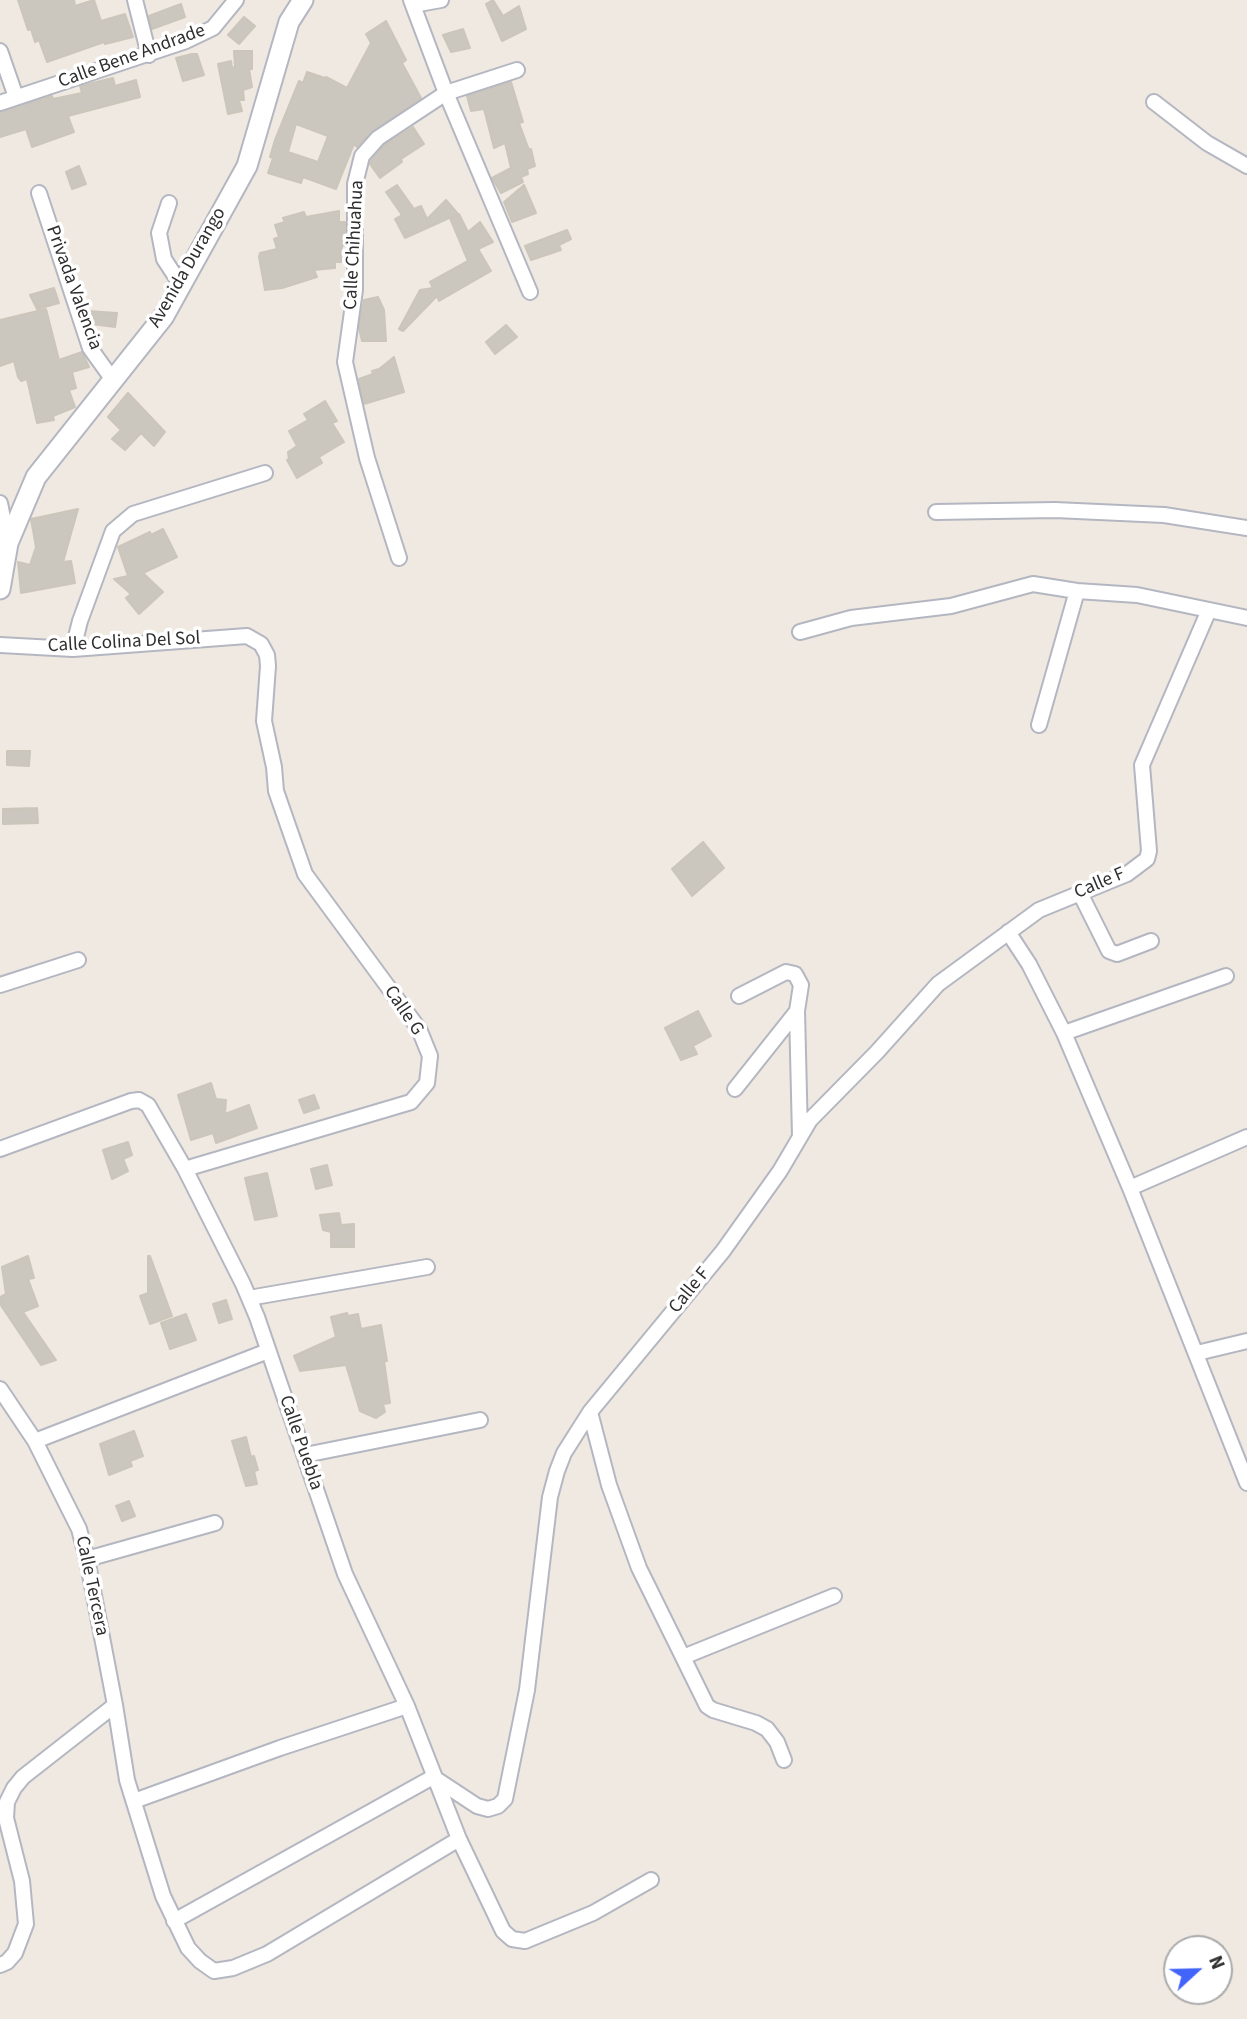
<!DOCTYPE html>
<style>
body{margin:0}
#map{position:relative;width:1247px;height:2019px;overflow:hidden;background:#efe9e1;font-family:"Source Sans 3",sans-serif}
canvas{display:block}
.north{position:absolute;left:1163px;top:1935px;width:70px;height:70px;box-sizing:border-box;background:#fff;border:2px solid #ababab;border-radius:50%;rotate:68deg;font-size:19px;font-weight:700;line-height:28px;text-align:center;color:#2e2e2e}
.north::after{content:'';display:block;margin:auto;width:24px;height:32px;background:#4264fb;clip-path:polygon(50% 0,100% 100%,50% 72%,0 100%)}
</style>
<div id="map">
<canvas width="1247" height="2019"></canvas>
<div class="north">N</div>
</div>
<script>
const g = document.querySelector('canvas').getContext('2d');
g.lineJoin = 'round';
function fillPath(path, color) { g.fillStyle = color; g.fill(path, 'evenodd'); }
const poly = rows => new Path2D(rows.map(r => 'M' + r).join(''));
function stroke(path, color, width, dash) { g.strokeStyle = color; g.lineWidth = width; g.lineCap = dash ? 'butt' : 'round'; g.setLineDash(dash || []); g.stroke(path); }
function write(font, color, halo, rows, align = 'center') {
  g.font = font + ' "Source Sans 3",sans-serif'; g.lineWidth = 7; g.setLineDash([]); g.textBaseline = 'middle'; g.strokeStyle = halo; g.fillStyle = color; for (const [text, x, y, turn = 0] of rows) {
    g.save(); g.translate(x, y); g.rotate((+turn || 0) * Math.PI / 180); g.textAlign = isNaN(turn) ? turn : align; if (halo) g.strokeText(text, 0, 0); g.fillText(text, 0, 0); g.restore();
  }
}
const building = poly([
 [18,0,74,0,75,6,94,0,101,21,125,14,133,37,105,44,104,42,47,62,39,40,35,42,31,29,28,30,18,0],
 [493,0,503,16,519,6,526,29,502,41,486,4,493,0],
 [181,4,185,17,152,29,149,16,181,4],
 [244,17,255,26,239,44,228,35,244,17],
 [386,21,406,60,402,63,421,98,373,130,357,147,354,144,336,189,303,177,301,183,268,173,273,158,270,157,275,140,299,81,303,83,307,72,325,78,326,77,347,88,371,43,366,34,386,21],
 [296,124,328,136,318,162,288,152,296,124],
 [463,29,470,48,451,52,443,35,463,29],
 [234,51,252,51,252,69,249,69,252,87,243,90,244,100,239,100,242,111,228,114,218,64,231,61,232,68,235,67,234,51],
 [192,54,197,54,204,75,183,81,176,58,192,54],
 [113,78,115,86,136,80,140,97,68,116,74,132,32,147,26,129,0,137,0,112,52,96,53,99,82,93,80,86,113,78],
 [511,82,523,122,519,123,529,150,531,149,535,166,527,169,528,174,521,177,523,182,501,193,492,178,511,168,505,143,494,148,484,109,471,111,467,96,511,82],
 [413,127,424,144,401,159,402,162,380,178,370,164,371,161,384,145,413,127],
 [79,166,86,184,72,189,66,172,79,166],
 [397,185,414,209,421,206,427,219,446,200,458,214,405,238,395,219,402,215,386,192,397,185],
 [524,185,536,213,512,222,504,202,524,185],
 [339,211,339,222,345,222,345,246,342,245,341,262,335,262,335,268,314,270,317,277,282,288,265,290,259,257,260,253,277,249,274,239,279,237,275,225,285,222,283,218,304,212,306,217,339,211],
 [459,214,468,232,480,222,493,242,478,249,491,271,439,301,437,296,403,331,399,329,420,290,433,288,430,282,468,261,450,218,459,214],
 [567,230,571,239,559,245,561,250,531,260,525,246,567,230],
 [54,288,59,303,37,309,30,295,54,288],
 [378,297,384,310,386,341,362,341,359,328,364,300,378,297],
 [46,309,59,360,82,352,89,367,72,372,76,388,69,390,75,407,53,416,54,420,37,423,27,379,21,381,18,377,14,361,0,366,0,320,46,309],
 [88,311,117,313,115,327,92,324,88,311],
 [506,325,517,337,495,354,486,342,506,325],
 [394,357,404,392,364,404,359,379,373,374,372,371,379,369,394,357],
 [128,393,165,432,154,446,141,433,125,450,112,439,121,430,108,417,128,393],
 [325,401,337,421,332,423,344,442,319,457,322,463,297,478,287,460,289,459,288,452,297,446,289,431,308,420,304,414,325,401],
 [78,509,63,562,71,561,75,583,21,593,18,562,30,565,36,547,31,519,78,509],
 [163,529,177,557,143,573,163,592,139,614,126,598,131,594,114,579,128,576,118,547,150,532,151,535,163,529],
 [7,751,30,751,29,766,7,765,7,751],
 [37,808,38,823,3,824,3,809,37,808],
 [703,842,724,868,692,896,672,869,703,842],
 [698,1011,711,1036,693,1046,697,1054,681,1060,665,1028,698,1011],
 [211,1083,216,1099,226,1100,225,1114,249,1105,257,1128,216,1143,213,1133,191,1140,178,1095,211,1083],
 [314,1095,319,1108,304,1113,299,1100,314,1095],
 [128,1142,132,1155,123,1159,128,1171,112,1179,103,1150,128,1142],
 [327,1165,332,1185,316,1189,311,1169,327,1165],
 [267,1173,277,1216,255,1220,245,1178,267,1173],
 [339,1213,341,1225,354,1224,354,1247,331,1247,331,1232,323,1230,320,1215,339,1213],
 [28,1256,34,1278,28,1279,38,1306,23,1312,56,1360,41,1365,0,1304,0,1297,6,1294,2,1267,28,1256],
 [148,1256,150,1256,172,1316,150,1324,140,1296,148,1293,148,1256],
 [226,1300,232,1319,219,1323,213,1304,226,1300],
 [347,1313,348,1316,358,1314,361,1329,381,1325,387,1361,384,1361,390,1403,383,1404,385,1412,376,1418,360,1411,346,1365,300,1371,294,1356,336,1337,331,1317,347,1313],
 [186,1314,196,1340,170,1349,161,1323,186,1314],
 [134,1431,143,1456,130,1461,132,1466,109,1475,100,1444,134,1431],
 [246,1437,251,1457,254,1456,258,1470,254,1471,257,1484,246,1486,232,1441,246,1437],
 [129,1501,135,1516,122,1521,116,1506,129,1501]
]);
fillPath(building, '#cbc7bf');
stroke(building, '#cbc5ba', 2);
const street = poly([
 [135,0,149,55],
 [411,0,446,93,530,292],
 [413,5,441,0],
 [0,51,16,97],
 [1154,102,1207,143,1247,166],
 [0,103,186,41,213,28,236,0],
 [39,193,90,348,113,380],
 [169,203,159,233,164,259,181,285],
 [0,503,8,543],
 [936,512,1055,510,1164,515,1247,528],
 [399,558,367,458,345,362,355,290,355,184,362,156,378,138,446,93,517,70],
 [800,632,851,618,951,606,1033,584,1077,591,1137,595,1247,618],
 [0,645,73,649,247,636,261,644,267,655,268,666,264,721,274,767,276,791,305,874,419,1029,430,1056,427,1083,411,1102,185,1169],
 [73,649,80,621,113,531,133,514,265,473],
 [1039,725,1077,591],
 [1080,893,1109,951,1117,954,1151,941],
 [1008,932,1029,964,1064,1033,1130,1188,1247,1483],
 [0,985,78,960],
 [739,996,786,972,795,974,801,985,797,1011,800,1136],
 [1064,1033,1226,976],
 [735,1089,797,1011],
 [0,1149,131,1101,139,1100,148,1105,185,1169,243,1284,257,1317,345,1574,407,1706,459,1839,503,1931,512,1939,525,1941,593,1913,651,1880],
 [1130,1188,1247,1137],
 [249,1298,427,1267],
 [1197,1353,1247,1341],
 [0,1389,35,1441,79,1529,87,1559,115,1705,127,1780,163,1896,188,1948,200,1961,214,1971,233,1968,267,1954,459,1839],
 [590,1412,609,1485,639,1568,707,1706,713,1710,756,1723,767,1729,777,1742,784,1760],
 [35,1441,268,1351],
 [305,1455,480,1420],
 [87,1559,215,1523],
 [683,1657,834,1596],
 [134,1801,280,1748,407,1706],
 [174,1921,433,1777,477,1806,488,1809,498,1806,505,1799,527,1690,550,1497,557,1471,564,1453,590,1412,723,1251,780,1171,810,1120,877,1052,938,984,1039,910,1127,874,1147,859,1149,851,1142,765,1209,610],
 [0,1965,7,1962,15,1953,26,1924,22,1881,6,1818,7,1802,14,1788,23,1777,115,1705]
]);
const secondary = poly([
 [0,589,8,543,36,477,164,316,247,166,289,22,303,0]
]);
stroke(street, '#b4b7c1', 18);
stroke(secondary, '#b4b7c1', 23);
stroke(street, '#fff', 14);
stroke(secondary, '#fff', 19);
write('19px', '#2e2e2e', '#fff', [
 ["Calle Bene Andrade",132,57,-20],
 ["Calle Chihuahua",355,245,-87],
 ["Avenida Durango",188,268,-60],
 ["Privada Valencia",73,288,70],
 ["Calle Colina Del Sol",124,643,-3],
 ["Calle F",1100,884,-23],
 ["Calle G",403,1011,56],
 ["Calle F",690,1291,-51],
 ["Calle Puebla",300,1443,71],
 ["Calle Tercera",91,1586,78]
]);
</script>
